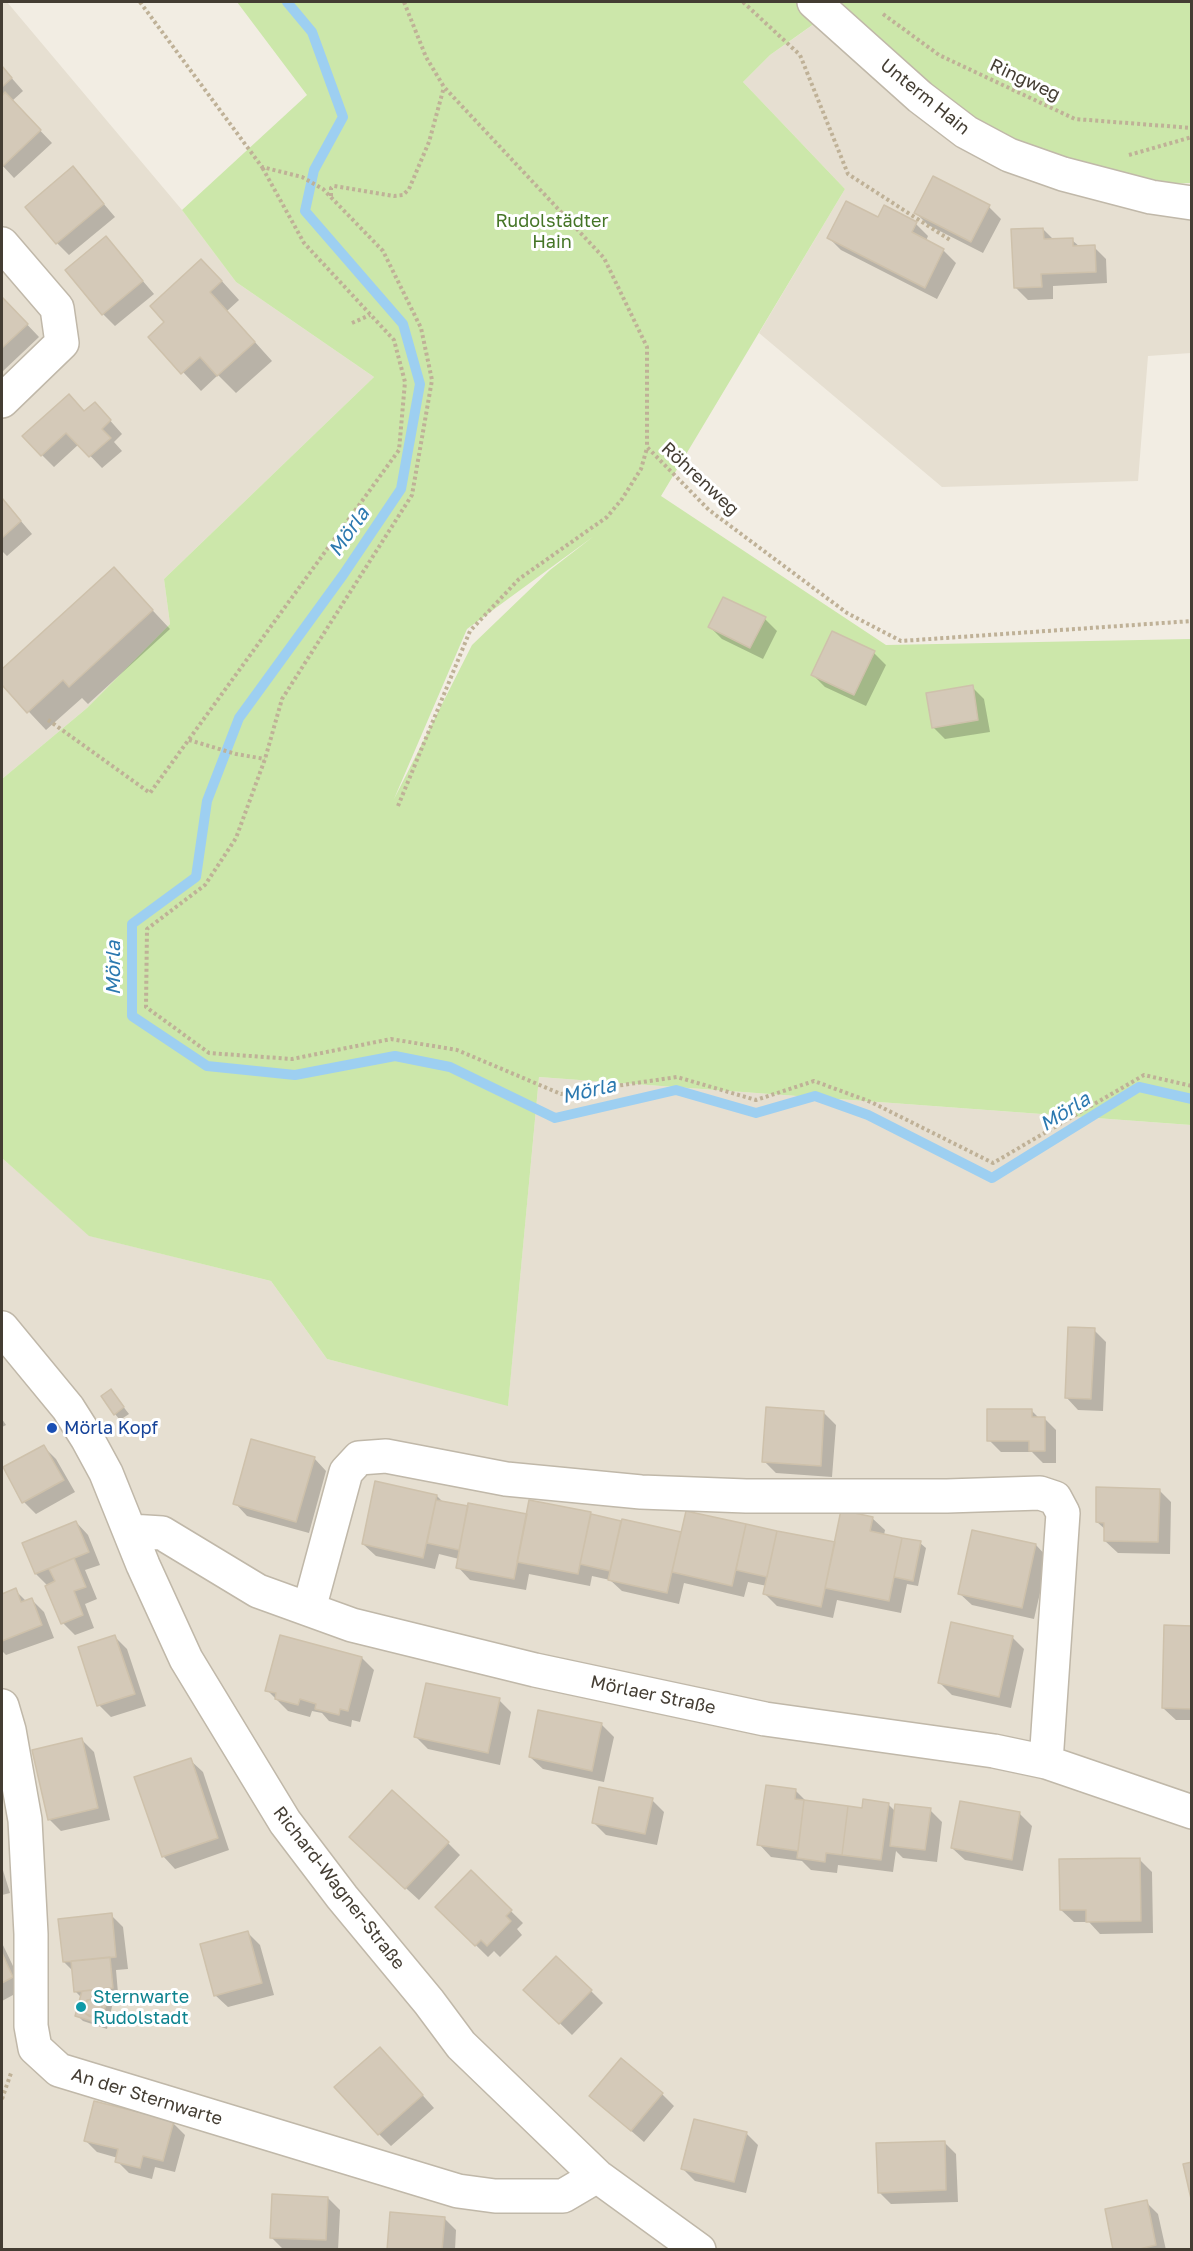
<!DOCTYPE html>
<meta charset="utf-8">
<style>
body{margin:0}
#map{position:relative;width:1193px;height:2251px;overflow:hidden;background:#f2ede3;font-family:"Golos Text",sans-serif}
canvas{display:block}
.frame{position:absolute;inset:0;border:3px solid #443d33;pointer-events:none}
</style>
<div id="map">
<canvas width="1193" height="2251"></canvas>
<div class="frame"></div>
</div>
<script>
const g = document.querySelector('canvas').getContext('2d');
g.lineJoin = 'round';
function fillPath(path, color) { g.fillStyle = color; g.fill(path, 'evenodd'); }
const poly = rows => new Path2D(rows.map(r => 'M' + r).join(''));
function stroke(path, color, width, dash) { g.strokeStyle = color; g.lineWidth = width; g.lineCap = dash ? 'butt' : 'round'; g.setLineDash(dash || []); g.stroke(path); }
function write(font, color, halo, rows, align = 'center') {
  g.font = font + ' "Golos Text",sans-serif'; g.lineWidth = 6; g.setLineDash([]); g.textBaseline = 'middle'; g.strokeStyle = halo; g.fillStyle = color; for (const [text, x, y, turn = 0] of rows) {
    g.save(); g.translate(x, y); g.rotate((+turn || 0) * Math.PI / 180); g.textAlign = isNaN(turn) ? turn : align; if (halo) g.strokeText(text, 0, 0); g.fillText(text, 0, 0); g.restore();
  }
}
fillPath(poly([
 [2,2,7,2,182,210,236,282,374,377,164,579,170,624,87,708,2,779],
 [817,22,1191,213,1191,353,1148,356,1138,481,942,487,759,333,845,189,743,82,770,55],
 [539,1077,1191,1125,1191,2249,2,2249,2,1158,90,1236,271,1281,327,1359,508,1405]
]), '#e6dfd1');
fillPath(poly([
 [237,2,1191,2,1191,183,1167,184,1016,147,948,107,835,9,770,55,743,82,845,189,661,496,886,645,1191,639,1191,1125,539,1077,508,1406,327,1359,271,1281,89,1236,2,1158,2,779,87,708,170,624,164,579,374,377,236,282,182,210,307,95],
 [594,536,550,570,472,645,394,799,467,629]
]), '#cce7aa');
fillPath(poly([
 [2,67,23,91,12,101,52,143,14,178,2,165],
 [73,168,115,217,69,255,57,243],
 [989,207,1001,219,983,253,928,225,916,213],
 [879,219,916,224,928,236,926,241,944,251,956,263,937,299,841,250,829,238],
 [1043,229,1054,240,1072,240,1080,247,1094,247,1106,259,1107,283,1053,286,1053,299,1028,300,1015,287],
 [106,238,154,294,115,326,103,314],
 [220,279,239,300,227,311,272,361,236,393,218,375,201,391,150,337],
 [2,298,39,337,2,372],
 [85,413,107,417,122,434,114,442,122,451,102,468,79,444,54,467,42,455],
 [2,499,32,534,7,556,2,551],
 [114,569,170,629,88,704,82,698,46,730,2,683,2,671],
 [765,619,777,631,763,659,722,639,710,627],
 [874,653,886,665,866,706,825,687,812,674],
 [972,687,984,699,990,732,945,739,933,727],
 [1094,1330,1106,1342,1103,1411,1078,1410,1066,1397],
 [111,1391,129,1414,120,1420,115,1414],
 [1032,1411,1039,1418,1044,1418,1056,1430,1056,1463,1043,1463,1032,1452,1001,1452,989,1440],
 [824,1413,836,1425,832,1477,776,1473,764,1461],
 [2,1419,6,1425,2,1427],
 [44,1447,56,1459,75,1492,36,1514,24,1502],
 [314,1458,326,1471,309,1533,247,1516,235,1503],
 [1159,1490,1171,1502,1170,1554,1118,1553,1105,1541,1106,1530,1097,1522],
 [437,1496,443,1502,528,1515,590,1513,593,1516,622,1523,623,1521,682,1534,687,1513,836,1544,872,1518,885,1530,884,1535,920,1543,926,1548,918,1586,907,1584,901,1613,837,1600,833,1618,777,1606,765,1594,767,1586,748,1582,744,1597,684,1583,679,1604,622,1591,610,1580,592,1576,590,1586,529,1574,526,1590,470,1580,458,1567,459,1559,439,1554,435,1569,376,1556,363,1544],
 [76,1522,88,1535,100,1565,85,1570,97,1599,85,1604,94,1628,75,1635,63,1623,48,1586,36,1574],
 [1036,1545,1048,1558,1034,1619,972,1605,959,1593],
 [15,1590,27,1602,32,1600,44,1612,54,1638,6,1655,2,1651,2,1595],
 [1192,1627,1192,1720,1176,1720,1163,1708],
 [115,1637,127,1649,146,1706,111,1717,99,1705],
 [1012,1637,1024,1649,1011,1708,952,1695,940,1683],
 [362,1658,374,1670,360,1722,352,1720,351,1727,329,1721,322,1713,312,1711,310,1717,288,1711,267,1690],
 [499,1700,511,1712,500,1765,428,1749,416,1737],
 [539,1712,602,1725,614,1737,604,1782,543,1769,530,1757],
 [82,1740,94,1752,110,1820,61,1831,49,1819],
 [190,1760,203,1772,229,1850,175,1869,163,1856],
 [795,1790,807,1802,863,1810,888,1804,895,1811,930,1810,942,1822,937,1862,903,1858,896,1851,893,1872,838,1865,837,1873,811,1870,802,1861,771,1857,759,1844],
 [652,1800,664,1812,657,1845,606,1835,593,1822],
 [1020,1814,1032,1826,1023,1871,965,1860,952,1848],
 [448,1843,460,1855,419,1900,363,1849],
 [1140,1860,1152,1872,1153,1933,1100,1934,1089,1922,1074,1922,1061,1910],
 [2,1867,10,1893,2,1895],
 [471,1872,523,1923,517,1929,522,1935,500,1957,494,1951,488,1957,437,1907],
 [111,1915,123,1927,128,1969,116,1970,118,1993,115,1993,107,2029,83,2021,77,2015,81,1997,75,1991,73,1971,64,1962],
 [248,1933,260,1945,274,1995,228,2007,215,1995],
 [2,1943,24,1989,2,2001],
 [591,1991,603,2003,572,2035,538,2002],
 [392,2061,434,2108,391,2146,379,2134],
 [662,2094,674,2106,644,2142,591,2096],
 [173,2123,185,2135,175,2172,155,2167,152,2179,129,2173,117,2161,118,2158,97,2152,85,2140],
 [746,2133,758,2145,746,2193,695,2181,683,2169],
 [944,2142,956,2154,958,2202,891,2204,879,2192],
 [328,2198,340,2210,338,2250,284,2250,272,2238],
 [1146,2202,1158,2214,1166,2250,1115,2250],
 [444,2218,456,2230,455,2250,388,2250]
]), '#0003');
stroke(poly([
 [287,2,312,32,343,117,314,170,305,211,403,324,420,384,401,489,343,575,239,718,207,801,196,877,132,924,132,1016,207,1066,295,1075,395,1056,450,1067,555,1118,676,1090,756,1113,815,1096,868,1115,992,1178,1139,1087,1192,1099]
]), '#9dcff1', 10);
const building = poly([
 [2,66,12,78,2,87,2,66],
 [5,92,41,130,2,167,2,96,5,92],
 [73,166,104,204,56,244,25,207,73,166],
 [933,176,990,205,971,242,914,213,933,176],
 [846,201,878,217,884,205,917,222,912,232,944,249,925,288,827,238,846,201],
 [1043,228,1044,239,1073,238,1073,246,1095,245,1096,272,1041,274,1042,287,1014,288,1011,229,1043,228],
 [106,236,143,281,102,315,65,270,106,236],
 [201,259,222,281,210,292,255,342,217,376,200,357,181,374,148,337,164,322,150,306,201,259],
 [2,297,28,324,2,348,2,297],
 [69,394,84,411,95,402,111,420,102,429,111,438,89,457,66,433,41,456,22,436,69,394],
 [2,498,21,521,2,538,2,498],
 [114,567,153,610,69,687,63,680,27,713,2,685,2,669,114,567],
 [723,597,766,617,750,648,708,627,723,597],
 [832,631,875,651,854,695,811,675,832,631],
 [973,685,978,720,932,728,926,693,973,685],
 [1068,1327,1095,1328,1091,1399,1065,1398,1068,1327],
 [111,1389,124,1407,114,1415,101,1396,111,1389],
 [766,1407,824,1411,821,1466,762,1462,766,1407],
 [987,1409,1032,1409,1032,1417,1045,1417,1045,1451,1029,1451,1029,1441,987,1441,987,1409],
 [251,1439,315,1457,296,1522,233,1504,251,1439],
 [44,1445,64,1480,22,1503,3,1467,44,1445],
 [375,1481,437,1495,423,1558,362,1544,375,1481],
 [1096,1487,1160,1489,1158,1542,1104,1541,1104,1523,1096,1522,1096,1487],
 [436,1500,468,1506,459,1550,427,1543,436,1500],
 [529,1500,591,1512,578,1574,517,1562,529,1500],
 [468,1503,527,1514,514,1579,456,1568,468,1503],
 [841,1510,873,1517,870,1531,902,1538,889,1601,825,1588,841,1510],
 [686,1511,746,1524,732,1586,672,1572,686,1511],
 [591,1514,621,1521,610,1571,580,1564,591,1514],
 [622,1519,681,1532,667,1593,608,1580,622,1519],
 [76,1521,89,1552,35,1574,22,1543,76,1521],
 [746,1524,777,1531,767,1577,736,1570,746,1524],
 [972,1530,1036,1544,1022,1608,958,1594,972,1530],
 [777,1531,835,1542,821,1607,763,1594,777,1531],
 [902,1538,921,1541,913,1581,894,1577,902,1538],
 [74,1558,86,1587,74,1591,83,1615,61,1624,45,1586,55,1581,49,1569,74,1558],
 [16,1588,21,1602,32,1598,42,1625,2,1641,2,1594,16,1588],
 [951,1622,1013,1636,999,1697,938,1683,951,1622],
 [1164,1625,1192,1626,1192,1709,1162,1708,1164,1625],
 [115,1635,135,1694,97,1706,78,1647,115,1635],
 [280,1635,362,1657,348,1711,340,1709,339,1715,315,1709,316,1704,300,1699,298,1705,275,1699,276,1693,265,1691,280,1635],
 [426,1683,500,1698,488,1753,414,1737,426,1683],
 [538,1710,602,1723,592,1771,529,1757,538,1710],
 [82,1738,98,1808,48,1820,32,1750,82,1738],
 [191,1758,218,1838,162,1857,134,1777,191,1758],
 [766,1785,796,1789,795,1799,804,1800,798,1851,757,1845,766,1785],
 [599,1787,653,1798,645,1834,592,1823,599,1787],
 [392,1790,449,1842,405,1889,349,1837,392,1790],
 [863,1799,889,1803,881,1860,842,1855,848,1806,862,1808,863,1799],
 [804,1800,848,1806,842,1855,826,1853,825,1862,797,1858,804,1800],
 [960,1801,1020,1812,1012,1860,951,1848,960,1801],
 [895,1804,931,1808,925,1850,890,1846,895,1804],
 [1140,1858,1141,1921,1086,1922,1086,1910,1060,1910,1059,1859,1140,1858],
 [471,1870,512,1910,506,1916,511,1921,487,1946,481,1940,475,1946,435,1907,471,1870],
 [112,1913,116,1957,63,1962,58,1919,112,1913],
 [248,1931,262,1983,214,1996,200,1944,248,1931],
 [2,1953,13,1977,2,1983,2,1953],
 [556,1956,592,1990,559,2024,523,1990,556,1956],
 [110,1957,113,1988,74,1992,71,1961,110,1957],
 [110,1988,101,2024,75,2016,82,1991,110,1988],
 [93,1999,99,2000,103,2009,100,2014,95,2017,86,2014,84,2009,87,2000,93,1999],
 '84 2008a9 9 0 1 1 18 0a9 9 0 1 1-18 0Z',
 [380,2047,423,2095,378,2135,334,2087,380,2047],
 [621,2058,663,2093,631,2131,589,2096,621,2058],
 [94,2101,174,2121,163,2161,143,2156,140,2168,115,2162,118,2149,84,2141,94,2101],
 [694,2119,747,2132,734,2182,681,2169,694,2119],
 [945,2141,946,2190,878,2193,876,2143,945,2141],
 [1192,2162,1192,2203,1183,2164,1192,2162],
 [272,2194,328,2197,326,2240,270,2238,272,2194],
 [1147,2200,1156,2245,1135,2250,1113,2250,1105,2209,1147,2200],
 [390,2212,445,2217,442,2250,387,2250,390,2212]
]);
fillPath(building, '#d4c9b8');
stroke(building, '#cec1ab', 1.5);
const minor = poly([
 [814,2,920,97,966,132,1009,155,1063,174,1151,197,1192,203],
 [2,244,57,308,62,343,2,401],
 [2,1328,68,1408,87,1438,106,1473,143,1565,186,1659,285,1822,342,1897,429,2002,461,2045,597,2176,699,2250],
 [130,1531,162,1533,258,1591,352,1625,535,1670,765,1719,994,1751,1046,1762,1192,1812],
 [309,1609,346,1472,359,1458,386,1456,506,1479,641,1492,746,1496,947,1496,1040,1493,1055,1498,1063,1513,1046,1762],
 [2,1706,9,1730,25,1820,31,1934,31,2026,35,2048,59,2070,458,2191,495,2196,563,2196,597,2176]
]);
stroke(minor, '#c0b8a9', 36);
stroke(poly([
 [140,2,262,167,302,177,323,189,383,251,421,328,432,380,412,495,282,699,265,759,236,838,205,885,147,929,146,1007,209,1053,292,1059,391,1039,457,1050,561,1094,677,1077,756,1100,814,1081,871,1102,993,1163,1144,1075,1192,1086],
 [404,2,426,57,444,87,604,258,647,347,647,447,709,510,847,613,901,641,1192,621],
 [743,2,800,55,848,174,950,240],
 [883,14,939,55,1075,119,1192,128],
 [1129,155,1192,137],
 [331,196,331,188,334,186,394,196,403,195,409,189,429,142,444,87],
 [352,323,370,315],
 [48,720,150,793,399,450,405,382,394,340,304,243,262,167],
 [189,740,236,754,265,759],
 [398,806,470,631,519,579,607,517,622,499,641,469,647,448],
 [2,2099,11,2073]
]), '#bfb197', 4, [3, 3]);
stroke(minor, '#fff', 33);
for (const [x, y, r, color] of [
 [52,1428,6,"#1a4fb4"],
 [81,2007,6,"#0f9aa8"]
]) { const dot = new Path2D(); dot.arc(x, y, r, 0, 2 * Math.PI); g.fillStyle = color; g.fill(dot); stroke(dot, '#fff', 2); }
write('18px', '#443d33', '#fff', [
 ["Ringweg",1025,80,25],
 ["Unterm Hain",925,97,39],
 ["Röhrenweg",700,479,43],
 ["Mörlaer Straße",653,1695,12],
 ["Richard-Wagner-Straße",339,1888,52],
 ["An der Sternwarte",147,2097,17]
]);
write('18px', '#457526', '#fff', [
 ["Rudolstädter",552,221],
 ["Hain",552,242]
]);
write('18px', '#164399', '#fff', [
 ["Mörla Kopf",64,1428]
], 'left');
write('18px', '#0d838f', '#fff', [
 ["Sternwarte",93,1997],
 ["Rudolstadt",93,2018]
], 'left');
write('italic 20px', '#2c79b0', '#fff', [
 ["Mörla",349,532,-55],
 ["Mörla",114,968,-90],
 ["Mörla",589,1091,-13],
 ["Mörla",1065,1112,-32]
]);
</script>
